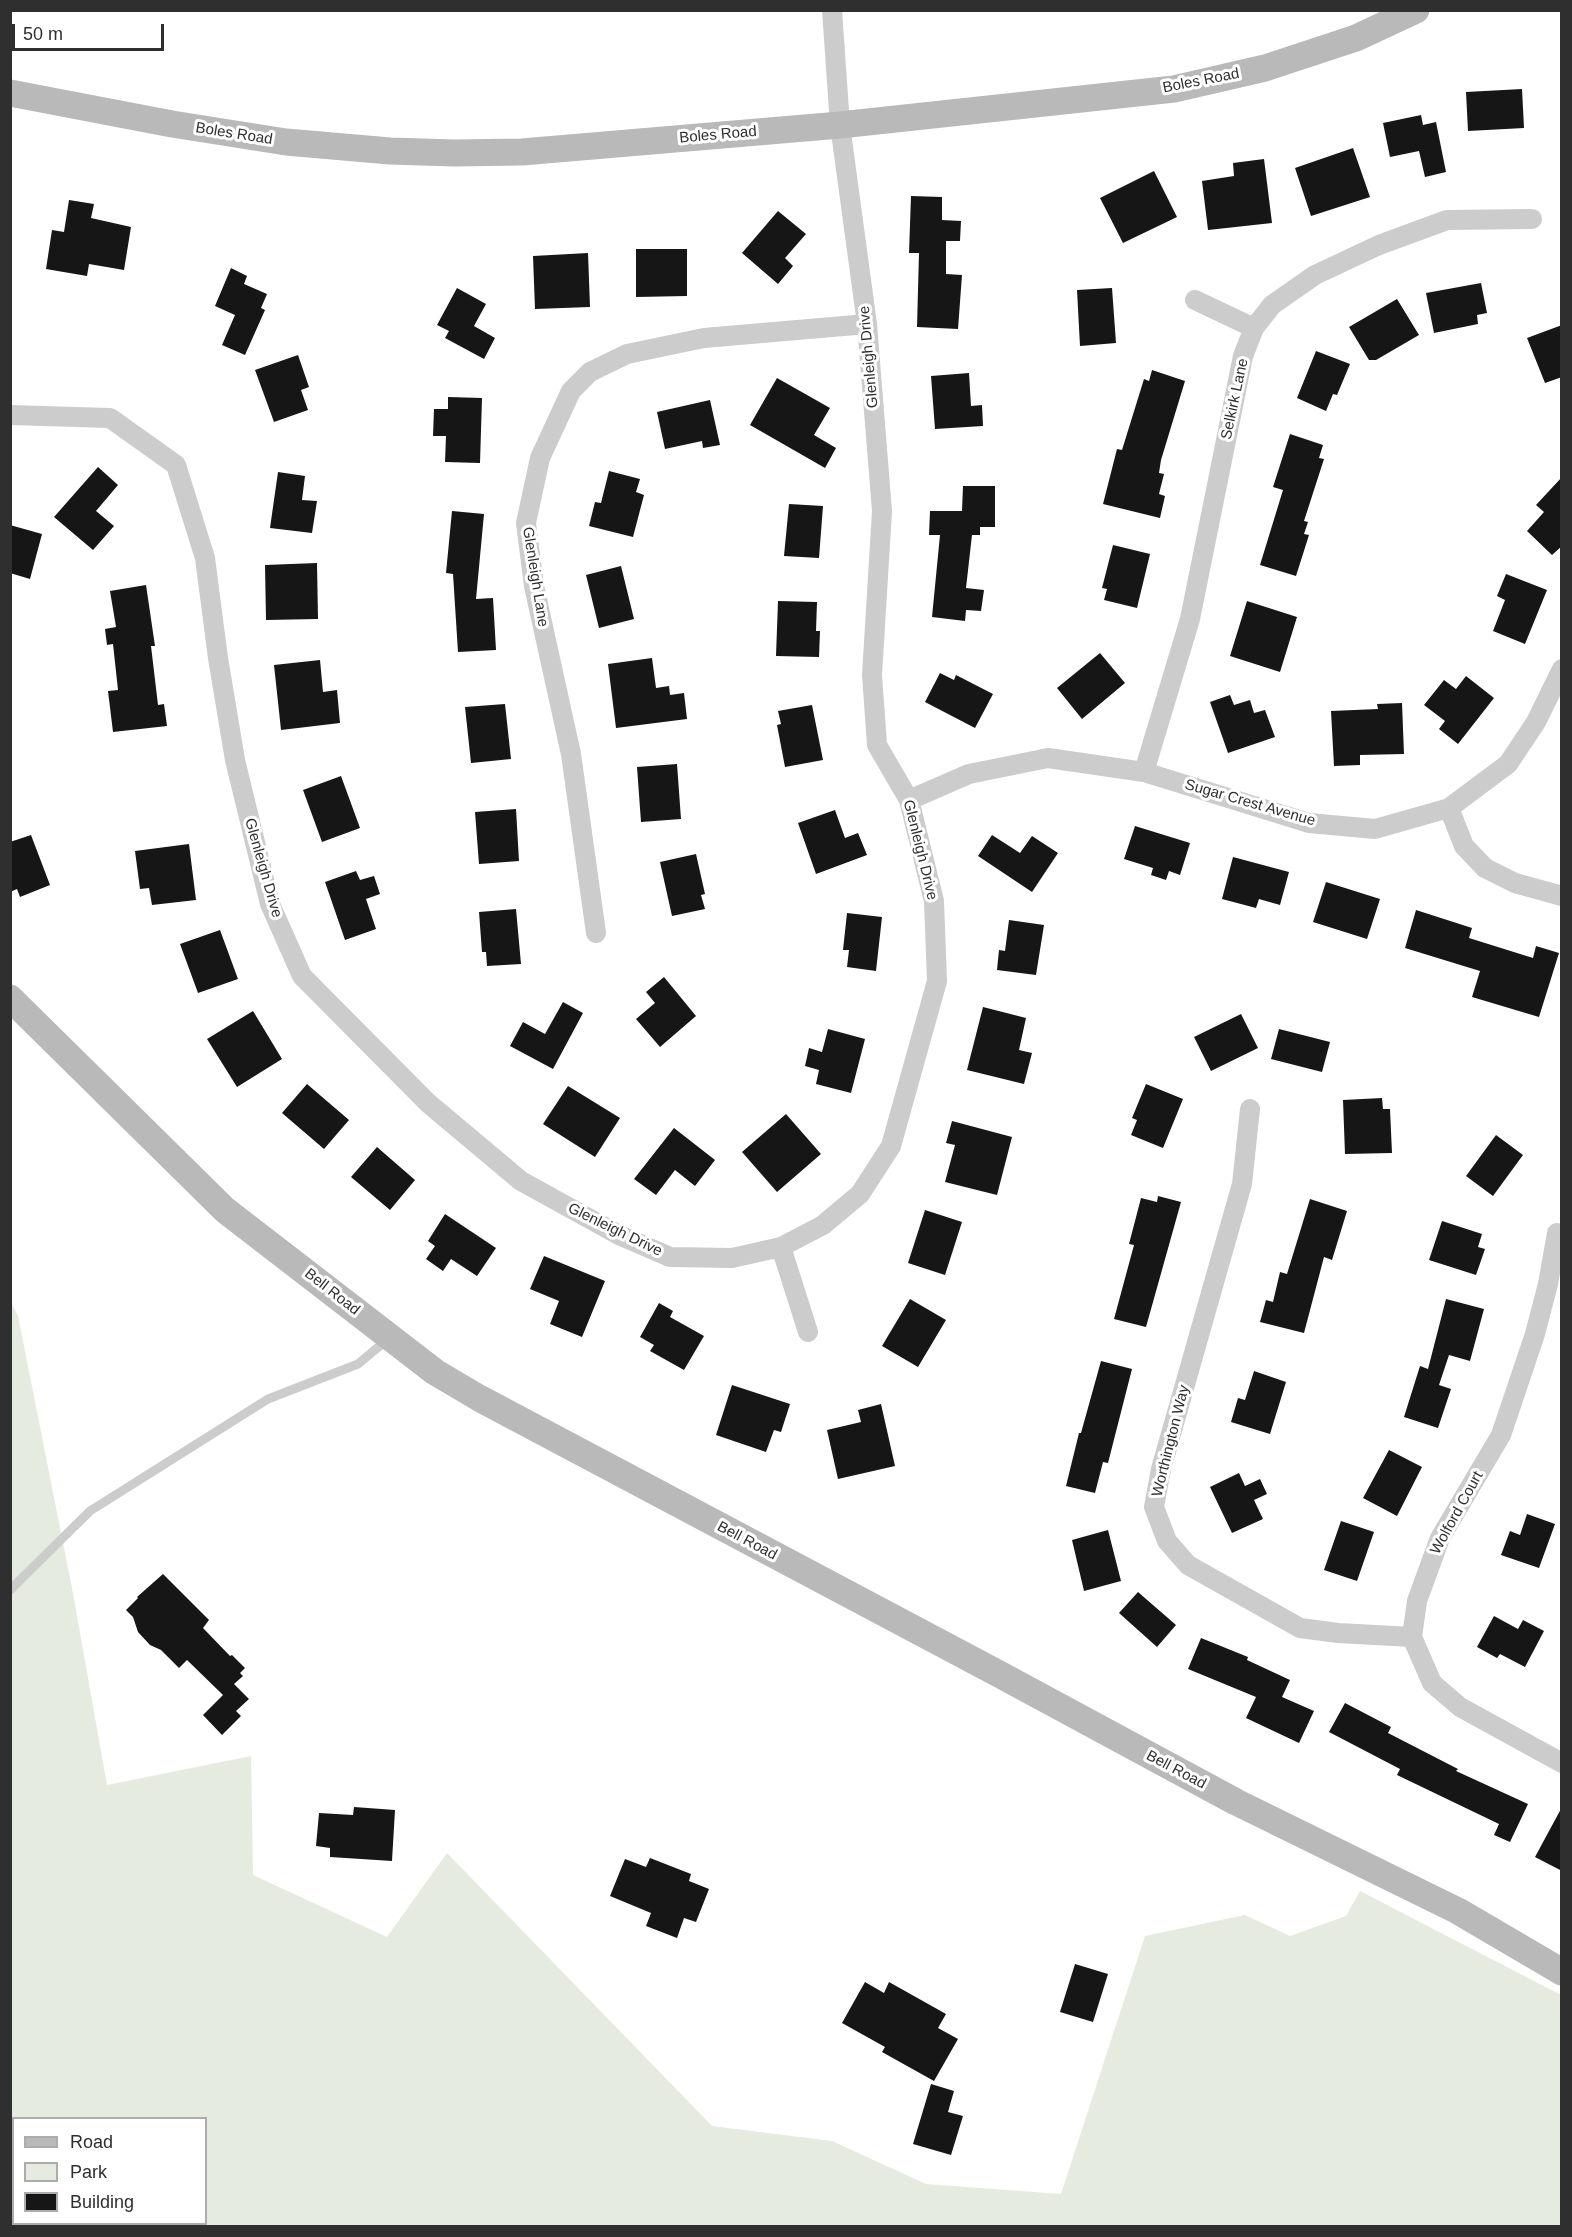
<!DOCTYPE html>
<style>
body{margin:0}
#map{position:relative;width:1572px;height:2237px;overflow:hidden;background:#fff;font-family:Helvetica,sans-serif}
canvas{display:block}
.frame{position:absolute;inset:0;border:12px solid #2f2f2f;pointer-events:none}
.legend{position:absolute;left:12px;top:2117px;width:195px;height:108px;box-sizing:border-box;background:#fff;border:2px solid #acacac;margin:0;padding:8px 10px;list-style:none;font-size:18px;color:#2f2f2f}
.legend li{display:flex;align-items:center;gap:12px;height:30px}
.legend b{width:30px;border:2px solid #acacac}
.scale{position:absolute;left:12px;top:24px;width:152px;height:27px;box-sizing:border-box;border:3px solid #2f2f2f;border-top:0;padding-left:8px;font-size:18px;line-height:21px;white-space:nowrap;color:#2f2f2f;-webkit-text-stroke:4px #fff;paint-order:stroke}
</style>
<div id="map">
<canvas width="1572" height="2237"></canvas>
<div class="frame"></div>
<ul class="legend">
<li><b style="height:8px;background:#b9b9b9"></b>Road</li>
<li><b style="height:16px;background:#e5ebde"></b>Park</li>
<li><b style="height:16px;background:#161616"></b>Building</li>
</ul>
<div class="scale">50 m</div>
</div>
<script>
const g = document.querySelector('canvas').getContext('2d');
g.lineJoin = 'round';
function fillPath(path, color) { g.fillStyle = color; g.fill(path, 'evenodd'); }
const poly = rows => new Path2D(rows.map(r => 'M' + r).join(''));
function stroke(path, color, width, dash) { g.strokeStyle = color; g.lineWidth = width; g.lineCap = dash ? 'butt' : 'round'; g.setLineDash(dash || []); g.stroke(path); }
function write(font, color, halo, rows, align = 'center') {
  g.font = font + ' Helvetica,sans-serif'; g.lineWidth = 6; g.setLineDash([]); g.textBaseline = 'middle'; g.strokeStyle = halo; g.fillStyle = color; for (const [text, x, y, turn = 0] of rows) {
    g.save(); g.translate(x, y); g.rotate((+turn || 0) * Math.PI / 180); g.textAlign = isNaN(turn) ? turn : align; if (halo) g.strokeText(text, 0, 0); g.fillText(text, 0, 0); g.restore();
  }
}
fillPath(poly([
 [10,1300,18,1316,72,1588,107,1785,251,1756,253,1875,387,1937,447,1853,712,2126,832,2141,926,2184,1061,2194,1145,1936,1245,1915,1290,1936,1346,1916,1360,1891,1561,1995,1561,2226,11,2226],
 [14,2118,206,2118,206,2224,14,2224]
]), '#e5ebde');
fillPath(poly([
 [1522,89,1524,128,1468,131,1466,92],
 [1421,115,1423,125,1436,122,1446,172,1425,177,1419,151,1390,157,1383,123],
 [1353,148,1370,197,1311,216,1295,168],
 [1264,159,1272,223,1208,230,1202,181,1234,176,1233,163],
 [1154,171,1177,217,1123,243,1100,198],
 [911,196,942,197,942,220,961,221,960,241,946,241,946,274,962,275,958,329,917,327,919,253,909,253],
 [69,200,94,204,91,218,131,227,124,270,89,264,87,276,46,269,52,230,64,232],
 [778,211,806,234,785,258,793,266,778,284,742,253],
 [636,249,687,249,687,296,636,297],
 [588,253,590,307,535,309,533,256],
 [231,268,247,276,244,284,267,294,261,308,265,310,245,355,222,345,235,315,215,306],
 [1481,283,1487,313,1477,315,1478,324,1434,333,1426,293],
 [457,288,486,304,474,326,495,338,484,359,445,338,449,331,437,325],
 [1112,288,1116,343,1080,346,1077,290],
 [1397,299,1419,335,1376,360,1369,360,1349,327],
 [1562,325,1562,377,1545,383,1527,338],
 [1316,351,1350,364,1337,395,1333,394,1326,411,1297,398],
 [298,355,309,387,301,390,308,410,274,422,255,370],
 [1152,370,1185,381,1161,460,1159,473,1164,474,1159,494,1165,496,1160,518,1103,504,1117,449,1122,450,1144,379,1149,381],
 [969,373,971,406,982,405,983,426,935,429,931,376],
 [777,378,830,408,814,435,836,448,825,468,750,425],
 [448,397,482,398,480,463,445,462,446,436,433,436,434,409,448,409],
 [710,400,720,445,703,448,702,441,665,449,657,412],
 [1290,434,1323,445,1319,458,1324,459,1304,521,1308,522,1304,534,1309,535,1296,576,1260,565,1283,490,1273,487],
 [98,467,118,485,96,511,114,526,93,550,54,517],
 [609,471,640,479,636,492,644,495,633,537,589,526,595,502,601,503],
 [278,472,305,476,302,500,317,501,312,533,270,528],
 [1562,477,1562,546,1552,555,1527,531,1544,512,1536,505],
 [963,486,995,486,995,527,980,527,980,535,972,535,966,588,984,590,981,611,966,610,965,621,932,617,940,535,929,535,930,511,962,511],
 [789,504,823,506,819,558,784,556],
 [452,511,484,514,476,599,493,598,496,650,458,652,453,574,446,573],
 [10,525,42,534,30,579,10,573],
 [1113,545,1150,554,1137,608,1104,600,1107,589,1102,588],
 [317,563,318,619,266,620,265,565],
 [621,566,634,619,599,628,586,575],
 [1506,574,1547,590,1525,644,1493,631,1505,600,1497,596],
 [146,585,155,646,151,646,158,705,164,704,167,726,113,732,108,691,118,690,113,644,107,645,105,629,116,627,110,591],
 [778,601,817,602,816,631,820,631,819,657,776,656],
 [1247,601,1297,617,1280,672,1230,656],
 [1100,653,1125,683,1082,719,1057,688],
 [652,658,656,688,669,686,670,695,684,693,687,719,616,728,608,664],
 [320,660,323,692,337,690,340,723,281,730,274,665],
 [940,673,954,680,956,675,993,694,975,728,925,702],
 [1466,676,1494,698,1458,744,1439,729,1445,721,1424,705,1444,680,1456,689],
 [1230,695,1234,705,1250,700,1254,713,1265,710,1275,737,1228,753,1210,702],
 [1402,703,1404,754,1360,755,1360,765,1334,766,1331,711,1378,709,1377,704],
 [505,704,511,759,471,763,465,707],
 [812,705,823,760,785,767,777,725,781,724,778,711],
 [677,764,681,819,641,822,637,767],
 [341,776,360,828,322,842,303,790],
 [516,809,519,861,479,864,475,812],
 [835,810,845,838,858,833,867,855,816,874,798,823],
 [1135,826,1190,843,1180,875,1169,871,1166,880,1151,875,1153,868,1124,859],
 [31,835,50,885,20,897,17,889,10,892,10,842],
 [992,835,1020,853,1032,836,1058,853,1032,892,978,856],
 [189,844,196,900,152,905,149,888,140,889,135,851],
 [696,854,705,894,701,895,705,909,672,916,660,862],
 [1233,857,1289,872,1280,905,1259,899,1256,908,1222,899],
 [356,871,360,880,374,876,380,894,366,899,376,929,345,940,325,882],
 [1326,882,1380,899,1367,939,1313,922],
 [516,909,521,964,487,966,486,952,482,952,479,912],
 [1416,910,1472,928,1469,938,1533,958,1536,946,1559,953,1539,1017,1472,997,1480,971,1405,948],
 [847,913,882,917,876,971,847,967,849,950,843,950],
 [1009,920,1044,925,1036,975,997,970,999,950,1005,951],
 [220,930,238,979,198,993,180,944],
 [664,977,696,1016,660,1047,636,1019,655,1003,646,992],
 [563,1002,583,1013,553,1069,510,1046,523,1022,545,1034],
 [983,1007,1026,1018,1019,1050,1032,1053,1024,1084,967,1070],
 [253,1011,282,1059,237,1087,207,1039],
 [1241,1014,1258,1048,1211,1071,1194,1037],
 [828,1029,865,1039,851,1093,816,1084,819,1070,805,1066,809,1048,822,1052],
 [1279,1029,1330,1042,1322,1072,1271,1059],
 [307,1084,349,1120,324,1149,282,1113],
 [1146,1084,1183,1099,1163,1148,1131,1135,1137,1120,1132,1118],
 [568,1086,620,1118,595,1157,543,1124],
 [1382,1098,1383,1109,1390,1109,1392,1153,1345,1154,1343,1100],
 [786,1114,821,1154,777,1192,742,1152],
 [952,1121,1012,1137,997,1195,945,1182,955,1145,946,1143],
 [674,1128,715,1160,695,1186,675,1170,656,1195,634,1179],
 [1496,1135,1523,1155,1493,1196,1466,1176],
 [377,1147,415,1180,390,1210,351,1177],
 [1158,1196,1181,1202,1146,1327,1114,1319,1134,1245,1129,1244,1141,1198,1157,1202],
 [1310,1199,1347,1211,1332,1260,1324,1257,1304,1333,1260,1322,1266,1300,1273,1302,1280,1272,1287,1274],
 [925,1210,962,1222,945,1275,908,1263],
 [445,1214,496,1248,477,1276,451,1259,443,1271,426,1259,435,1246,428,1241],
 [1442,1221,1482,1234,1478,1247,1485,1249,1476,1275,1429,1260],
 [544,1256,605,1281,582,1337,550,1324,559,1301,530,1289],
 [910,1299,946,1320,918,1367,882,1346],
 [1446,1299,1484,1309,1470,1361,1449,1355,1439,1385,1451,1389,1438,1428,1404,1417,1420,1366,1428,1369],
 [659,1303,673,1311,670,1317,704,1336,684,1370,650,1351,654,1345,640,1337],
 [1101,1361,1132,1369,1108,1463,1103,1462,1095,1493,1066,1486,1079,1433,1081,1433],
 [1254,1371,1286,1382,1270,1434,1231,1422,1238,1398,1245,1400],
 [732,1385,790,1404,781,1432,774,1430,766,1452,716,1435],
 [881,1404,895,1466,838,1479,827,1430,861,1422,858,1410],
 [1389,1450,1422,1467,1397,1516,1363,1498],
 [1239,1473,1245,1486,1260,1479,1267,1494,1254,1500,1263,1519,1232,1533,1210,1487],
 [1527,1514,1555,1524,1539,1568,1501,1555,1510,1531,1520,1535],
 [1341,1521,1374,1532,1357,1581,1324,1570],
 [1108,1530,1121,1581,1084,1591,1072,1540],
 [163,1574,209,1620,203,1628,230,1656,232,1655,245,1668,240,1673,243,1676,234,1684,249,1699,236,1711,241,1716,222,1735,203,1715,223,1695,187,1660,179,1668,161,1650,150,1645,138,1632,133,1617,126,1610,138,1598,137,1597],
 [1138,1592,1176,1625,1157,1647,1119,1613],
 [1494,1616,1518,1629,1523,1620,1544,1631,1525,1667,1500,1654,1497,1658,1477,1647],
 [1201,1638,1248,1657,1247,1660,1290,1680,1282,1697,1314,1711,1299,1743,1246,1718,1256,1697,1188,1669],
 [1345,1703,1391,1727,1388,1733,1458,1769,1456,1771,1528,1804,1510,1842,1494,1835,1499,1824,1397,1775,1400,1769,1329,1732],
 [354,1807,395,1810,392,1861,330,1857,330,1848,316,1846,319,1813,353,1815],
 [1562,1807,1562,1871,1535,1857],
 [650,1858,691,1874,689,1881,709,1889,696,1922,684,1918,677,1938,646,1926,651,1913,610,1896,625,1859,646,1867],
 [1075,1964,1108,1974,1093,2022,1060,2012],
 [865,1982,884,1993,889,1982,946,2014,938,2028,958,2039,934,2081,882,2052,885,2047,842,2023],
 [931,2084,954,2091,948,2112,963,2116,951,2155,913,2144]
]), '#161616');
stroke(poly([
 [10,1590,90,1511,268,1399,358,1364,388,1339]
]), '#ccc', 9);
stroke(poly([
 [1195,300,1254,328],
 [10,415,110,418,176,465,205,558,218,658,235,760,270,904,302,976,428,1103,521,1181,619,1235,670,1257,732,1258,781,1247,823,1225,860,1194,891,1146,937,981,934,901,909,800,877,745,872,675,882,511,867,324,840,125,832,10],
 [1144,772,1190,619,1243,356,1254,328,1272,305,1315,275,1379,245,1447,220,1532,219],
 [909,800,969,774,1048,758,1144,772,1309,823,1375,829,1449,808,1508,764,1536,722,1562,669],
 [1449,808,1464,846,1485,868,1515,883,1562,896],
 [596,933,571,754,534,586,526,523,540,458,571,391,590,372,627,354,704,338,867,324],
 [1250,1109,1242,1184,1161,1469,1154,1507,1167,1541,1188,1565,1300,1628,1338,1633,1412,1637],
 [1557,1233,1548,1284,1535,1334,1501,1435,1440,1538,1417,1601,1412,1637,1432,1683,1460,1707,1562,1763],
 [781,1247,808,1332]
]), '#ccc', 20);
stroke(poly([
 [10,93,172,124,286,142,390,151,454,153,522,152,840,125,1174,89,1265,68,1356,38,1416,10],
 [10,998,225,1210,435,1372,479,1398,999,1674,1236,1802,1458,1911,1562,1972]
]), '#b9b9b9', 27);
write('15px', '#2f2f2f', '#fff', [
 ["Boles Road",1201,81,-11],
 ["Boles Road",234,134,9],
 ["Boles Road",718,135,-5],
 ["Glenleigh Drive",869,357,-95],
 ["Selkirk Lane",1235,399,-78],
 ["Glenleigh Lane",535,577,81],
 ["Sugar Crest Avenue",1250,803,16],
 ["Glenleigh Drive",920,850,76],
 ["Glenleigh Drive",263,868,74],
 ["Glenleigh Drive",615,1230,26],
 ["Bell Road",332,1292,38],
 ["Worthington Way",1171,1441,-76],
 ["Wolford Court",1457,1513,-61],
 ["Bell Road",747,1541,28],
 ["Bell Road",1176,1770,28]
]);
</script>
